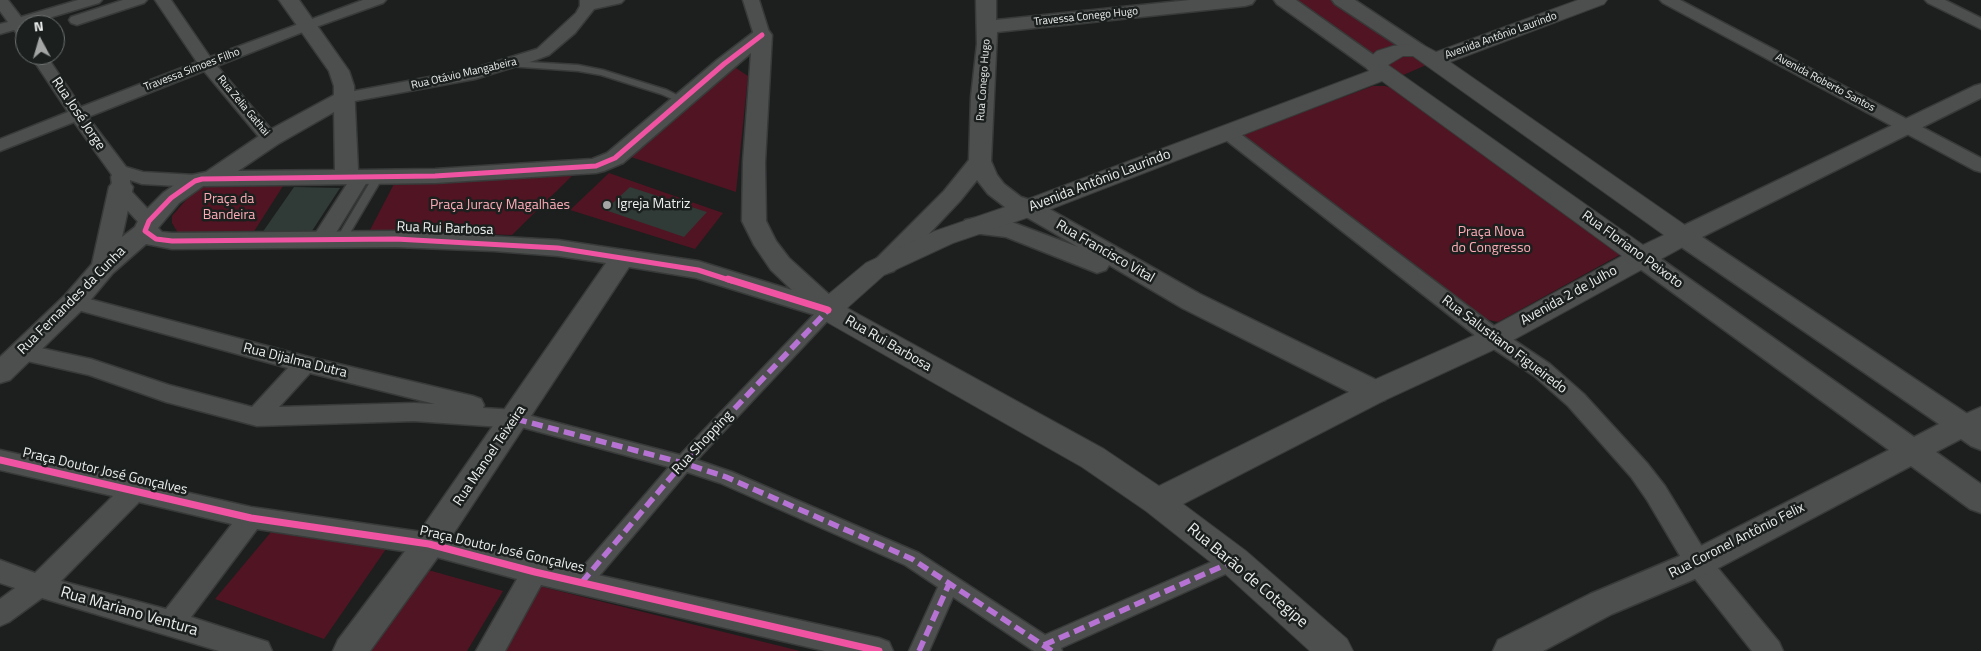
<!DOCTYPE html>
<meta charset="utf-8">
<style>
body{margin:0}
#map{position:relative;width:1981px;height:651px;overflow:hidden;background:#1c1f1e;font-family:"Titillium Web",sans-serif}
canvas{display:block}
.north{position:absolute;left:15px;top:15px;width:50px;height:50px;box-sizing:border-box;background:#1b201e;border:1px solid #6e7271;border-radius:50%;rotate:354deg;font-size:14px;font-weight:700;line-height:20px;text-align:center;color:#ebeeed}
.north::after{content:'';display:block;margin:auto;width:18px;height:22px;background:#a3a6a5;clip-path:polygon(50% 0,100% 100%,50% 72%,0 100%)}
</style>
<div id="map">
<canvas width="1981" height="651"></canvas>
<div class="north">N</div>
</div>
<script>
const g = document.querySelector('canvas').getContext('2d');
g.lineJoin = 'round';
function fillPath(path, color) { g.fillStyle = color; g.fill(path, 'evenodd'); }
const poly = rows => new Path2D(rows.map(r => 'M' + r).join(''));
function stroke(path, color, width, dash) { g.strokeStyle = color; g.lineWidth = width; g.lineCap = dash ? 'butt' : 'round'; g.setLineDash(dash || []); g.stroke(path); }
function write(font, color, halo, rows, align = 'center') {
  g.font = font + ' "Titillium Web",sans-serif'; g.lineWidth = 5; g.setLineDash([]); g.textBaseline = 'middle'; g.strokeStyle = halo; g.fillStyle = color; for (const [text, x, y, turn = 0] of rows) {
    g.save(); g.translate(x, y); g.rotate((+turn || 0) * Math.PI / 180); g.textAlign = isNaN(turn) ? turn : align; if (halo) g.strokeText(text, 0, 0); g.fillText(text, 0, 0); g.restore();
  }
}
fillPath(poly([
 [1295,0,1335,0,1431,63,1401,76],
 [736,68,748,76,736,192,622,154,724,69],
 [1373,86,1385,86,1405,91,1625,252,1498,322,1475,317,1238,136],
 [577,171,512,235,370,230,395,182],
 [609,173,723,213,695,249,570,210],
 [285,183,253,233,178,233,172,223,172,216,192,193,210,184],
 [271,532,386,549,324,639,215,599],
 [414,566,503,591,467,651,361,651],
 [535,585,800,651,497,651]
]), '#511423');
fillPath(poly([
 [294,187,340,188,310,234,262,233],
 [630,187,707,212,684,237,605,210]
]), '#303a36');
const service = poly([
 [511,61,578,65,603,70,667,90,687,100,682,103,679,102,661,94,601,75,578,71,508,66,508,62,511,61],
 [378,174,383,177,347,238,346,240,338,240,337,238,373,177,378,174]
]);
const pedestrian = poly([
 [828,304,834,306,836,310,834,314,697,460,732,472,919,553,1045,635,1234,552,1241,555,1244,561,1241,567,1061,648,1062,651,1034,651,953,597,929,651,909,651,938,587,905,565,720,483,687,472,589,588,582,591,575,588,572,582,575,576,669,467,510,424,507,419,510,414,516,412,680,455,822,306,828,304]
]);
const minor = poly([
 [0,0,8,0,21,17,78,0,102,0,99,3,25,25,25,39,19,37,14,30,0,34,0,24,8,22,0,11,0,0],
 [123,0,147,0,144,3,83,23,77,25,71,23,69,20,71,17,123,0],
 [155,0,171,0,210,57,363,0,386,0,383,3,313,28,217,66,276,135,279,139,276,143,270,145,264,143,204,71,88,117,126,167,143,172,195,175,202,177,204,181,202,185,195,187,142,184,130,180,131,191,159,221,156,226,149,227,142,226,115,197,113,193,111,177,112,175,74,122,0,151,0,139,68,112,30,55,46,55,81,107,197,62,155,0],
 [580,0,624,0,621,3,594,9,575,33,549,55,533,61,475,79,344,103,338,102,335,98,338,94,344,93,472,69,537,49,576,13,580,6,580,0],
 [743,0,759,0,770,35,768,38,762,40,756,38,754,35,743,0],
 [1660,0,1680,0,1981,158,1981,172,1974,170,1663,3,1660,0],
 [1925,0,1945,0,1981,18,1981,29,1928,3,1925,0],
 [1228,128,1234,129,1502,332,1550,364,1584,394,1647,463,1665,486,1707,555,1779,642,1783,651,1752,651,1689,571,1647,500,1631,477,1568,406,1534,376,1486,344,1222,137,1219,133,1222,129,1228,128],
 [361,171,368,173,370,177,329,244,322,246,315,244,312,239,315,234,354,173,361,171],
 [74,295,305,356,473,396,481,399,484,405,483,408,516,410,524,413,527,419,524,425,516,428,414,421,257,426,166,402,89,375,14,358,11,352,14,346,22,344,91,359,169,385,252,407,288,368,67,307,64,302,67,297,74,295],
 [310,373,435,404,414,403,279,407,310,373],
 [1981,407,1981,426,1962,434,1954,431,1950,425,1954,419,1981,407],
 [0,450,251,507,429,533,535,561,879,638,889,642,893,651,825,651,541,585,505,651,476,651,517,579,429,555,257,529,191,617,268,642,272,651,219,651,42,598,9,622,0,626,0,599,15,588,0,583,0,560,35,573,113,496,0,470,0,450],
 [139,502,232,524,166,609,61,581,139,502]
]);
const tertiary = poly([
 [279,0,299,0,349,71,354,86,358,170,435,169,592,159,607,153,717,60,755,31,762,29,769,31,772,35,765,162,766,221,776,241,789,258,833,298,841,310,837,317,828,319,696,278,629,267,440,554,370,651,333,651,338,640,418,534,606,263,558,256,494,251,396,247,172,249,146,244,113,273,83,309,10,380,0,383,0,357,65,295,92,264,109,187,113,182,121,180,129,182,133,187,122,237,135,227,141,215,163,193,187,176,206,172,262,134,334,95,334,86,329,71,279,0],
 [751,53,743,162,742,221,754,245,771,270,792,290,698,261,558,240,396,231,172,233,162,232,158,228,179,203,203,186,435,183,596,173,604,171,623,163,751,53],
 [334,112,335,170,238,171,278,144,334,112],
 [976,0,996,0,996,20,1190,0,1255,0,1252,4,1245,6,997,32,991,161,997,175,1004,184,1021,197,1037,202,1200,294,1385,384,1389,392,1385,400,1375,403,1365,400,1182,308,1109,265,1106,270,1097,273,1006,237,965,232,962,226,965,220,974,218,1009,221,1078,247,1021,214,1005,207,988,194,977,180,960,201,894,271,885,274,876,271,873,265,876,259,944,191,969,160,971,97,977,44,976,0],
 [1274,0,1296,0,1382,61,1385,65,1382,69,1375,71,1368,69,1277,4,1274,0],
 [1332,0,1355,0,1423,45,1426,49,1423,53,1416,55,1409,53,1335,4,1332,0],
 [1981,84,1981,98,1702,237,1981,423,1981,450,1971,446,1961,439,1936,452,1981,484,1981,513,1970,509,1911,466,1709,573,1612,614,1543,651,1493,651,1498,640,1590,594,1687,553,1889,450,1632,263,1629,257,1632,251,1641,248,1650,251,1914,437,1939,424,1674,242,1671,236,1674,230,1974,86,1981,84]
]);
const secondary = poly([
 [1578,0,1607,0,1604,4,1450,62,1692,230,1696,236,1692,242,1504,345,1385,400,1183,504,1246,551,1347,639,1353,651,1310,651,1222,571,1146,511,1082,467,818,317,814,310,818,303,866,263,935,231,1020,202,1369,71,1364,65,1367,60,1377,51,1393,46,1416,43,1423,45,1436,52,1578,0],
 [1403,56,1413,56,1664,235,1643,245,1388,65,1403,56],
 [1382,81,1622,256,1484,331,1365,384,1159,486,1104,449,847,308,884,275,953,243,1038,214,1382,81]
]);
stroke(service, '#373a39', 3);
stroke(pedestrian, '#373a39', 3);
stroke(minor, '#373a39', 3);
stroke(tertiary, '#373a39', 3);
stroke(secondary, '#373a39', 2);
fillPath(service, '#4d4f4e');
fillPath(pedestrian, '#4d4f4e');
fillPath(minor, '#4d4f4e');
fillPath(tertiary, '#4d4f4e');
fillPath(secondary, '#4d4f4e');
stroke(poly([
 [516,419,683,463,726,477,912,559,1052,651],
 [582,582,683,463,828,310],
 [1044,645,1234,561],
 [919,651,949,584]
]), '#b673d3', 5.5, [11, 5.5]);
stroke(poly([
 [732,281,698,270,558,248,396,239,172,241,156,239,145,231,149,221,171,198,195,181,202,179,435,176,596,166,615,158,724,64,762,35]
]), '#f153a3', 5);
stroke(poly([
 [728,279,828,310],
 [0,460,251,518,429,544,535,572,879,651]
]), '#f153a3', 7);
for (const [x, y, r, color] of [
 [607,205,5,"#a3a6a5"]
]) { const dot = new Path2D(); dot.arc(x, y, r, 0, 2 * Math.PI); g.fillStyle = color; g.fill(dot); stroke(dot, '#1b201e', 2); }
write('11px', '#ebeeed', '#1b201e', [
 ["Travessa Conego Hugo",1086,17,-6],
 ["Avenida Antônio Laurindo",1501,36,-20],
 ["Travessa Simoes Filho",192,70,-21],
 ["Rua Otávio Mangabeira",464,74,-13],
 ["Rua Conego Hugo",984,80,-86],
 ["Avenida Roberto Santos",1825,83,28],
 ["Rua Zelia Gathai",243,106,50]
]);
write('14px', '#ebeeed', '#1b201e', [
 ["Rua José Jorge",78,114,56],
 ["Avenida Antônio Laurindo",1100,181,-21],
 ["Rua Rui Barbosa",445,229,2],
 ["Rua Floriano Peixoto",1632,250,36],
 ["Rua Francisco Vital",1105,252,30],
 ["Avenida 2 de Julho",1569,296,-29],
 ["Rua Fernandes da Cunha",72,301,-45],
 ["Rua Rui Barbosa",888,344,30],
 ["Rua Salustiano Figueiredo",1504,345,37],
 ["Rua Dijalma Dutra",295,361,14],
 ["Rua Shopping",703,443,-47],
 ["Rua Manoel Teixeira",490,456,-56],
 ["Praça Doutor José Gonçalves",105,472,13],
 ["Rua Coronel Antônio Felix",1737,541,-27],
 ["Praça Doutor José Gonçalves",502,550,13]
]);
write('14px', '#fcabb6', '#1b201e', [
 ["Praça da",229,200],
 ["Bandeira",229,216],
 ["Praça Juracy Magalhães",500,206],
 ["Praça Nova",1491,233],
 ["do Congresso",1491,249]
]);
write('14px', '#ebeeed', '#1b201e', [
 ["Igreja Matriz",617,205]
], 'left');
write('16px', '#ebeeed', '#1b201e', [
 ["Rua Barão de Cotegipe",1247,576,40],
 ["Rua Mariano Ventura",129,612,16]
]);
</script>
